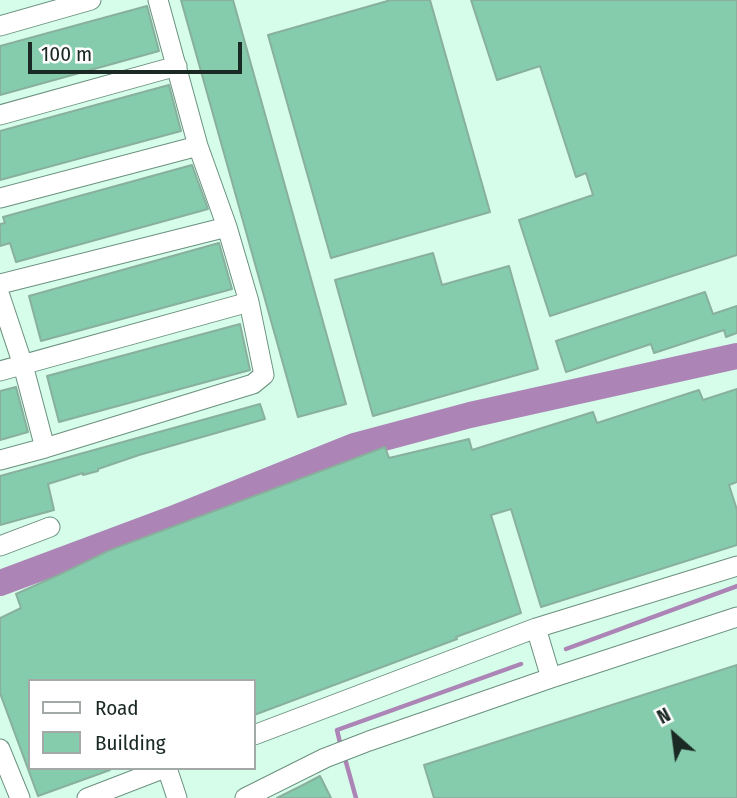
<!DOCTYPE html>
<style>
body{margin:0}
#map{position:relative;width:737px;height:798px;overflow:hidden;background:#d5fdea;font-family:"Fira Sans Condensed",sans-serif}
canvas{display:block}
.legend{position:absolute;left:28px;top:679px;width:228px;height:91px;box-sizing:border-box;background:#fff;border:2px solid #a3a9a7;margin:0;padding:9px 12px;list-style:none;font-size:21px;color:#1a2923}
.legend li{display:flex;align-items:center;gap:14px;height:35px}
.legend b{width:35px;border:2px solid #a3a9a7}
.north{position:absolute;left:639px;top:700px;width:70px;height:70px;-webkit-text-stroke:5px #fff;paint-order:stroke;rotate:332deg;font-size:19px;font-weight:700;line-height:28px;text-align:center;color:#1a2923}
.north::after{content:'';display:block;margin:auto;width:24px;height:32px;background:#1a2923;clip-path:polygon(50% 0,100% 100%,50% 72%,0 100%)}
.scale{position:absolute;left:28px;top:42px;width:214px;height:32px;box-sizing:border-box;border:4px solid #1a2923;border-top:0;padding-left:9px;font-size:21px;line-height:24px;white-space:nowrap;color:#1a2923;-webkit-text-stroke:5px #fff;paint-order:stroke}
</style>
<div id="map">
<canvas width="737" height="798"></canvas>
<ul class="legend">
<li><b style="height:9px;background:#fff"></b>Road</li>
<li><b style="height:19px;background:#85ccad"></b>Building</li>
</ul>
<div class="north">N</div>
<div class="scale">100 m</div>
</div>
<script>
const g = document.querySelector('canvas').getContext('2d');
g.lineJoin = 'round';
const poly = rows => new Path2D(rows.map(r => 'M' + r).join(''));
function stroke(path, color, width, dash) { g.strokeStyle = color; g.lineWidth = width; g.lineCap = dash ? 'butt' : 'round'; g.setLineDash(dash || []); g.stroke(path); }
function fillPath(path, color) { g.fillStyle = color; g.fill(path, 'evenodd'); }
stroke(poly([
 [566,649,737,586],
 [341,747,337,730,521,664],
 [344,755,356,798]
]), '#ac84b5', 4.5);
stroke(poly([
 [0,583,172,519,354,446,470,415,737,356]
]), '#ac84b5', 26);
const building = poly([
 [181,0,233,0,346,404,298,417,181,0],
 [391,0,430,0,490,212,331,258,268,35,391,0],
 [471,0,737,0,737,255,550,316,519,220,593,195,586,173,576,177,540,66,497,80,471,0],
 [147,6,159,51,0,95,0,46,147,6],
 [169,85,181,131,0,180,0,131,169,85],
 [192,165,208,209,16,262,10,243,0,246,0,224,5,223,3,217,192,165],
 [219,243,232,289,41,341,29,296,219,243],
 [433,253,442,285,509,266,538,369,373,416,335,280,433,253],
 [705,292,713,314,737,306,737,333,726,337,724,330,654,353,651,344,566,372,556,341,705,292],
 [240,324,250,370,59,422,47,376,240,324],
 [16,387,28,432,0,440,0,391,16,387],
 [737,389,737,482,729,485,737,510,737,545,541,607,511,509,491,515,521,613,456,637,457,639,254,715,254,681,30,681,30,768,110,768,110,770,38,796,0,693,0,618,21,608,16,594,63,573,108,551,385,447,389,458,469,439,472,450,593,412,597,423,699,390,703,400,737,389],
 [260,404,265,419,139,455,98,469,98,471,83,475,83,473,48,484,54,510,0,525,0,476,260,404],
 [737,665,737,798,434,798,424,765,737,665],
 [320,776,331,798,277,798,301,786,320,776]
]);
fillPath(building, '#85ccad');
stroke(building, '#89af9d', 2);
const minor = poly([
 [0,26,91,0],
 [0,115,177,66],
 [0,198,198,146],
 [0,284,227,227],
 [0,296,23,365,45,448],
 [0,371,249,302],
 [0,460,45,448,253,384,264,375,249,302,227,227,198,146,158,0],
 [0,546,50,527],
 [536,628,551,678],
 [254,735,536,628,737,566],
 [0,749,20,798],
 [167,768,177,798],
 [87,798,165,768],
 [245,798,325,758,369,741,551,678,737,617]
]);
stroke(minor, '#6b907f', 21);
stroke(minor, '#fff', 19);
</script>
